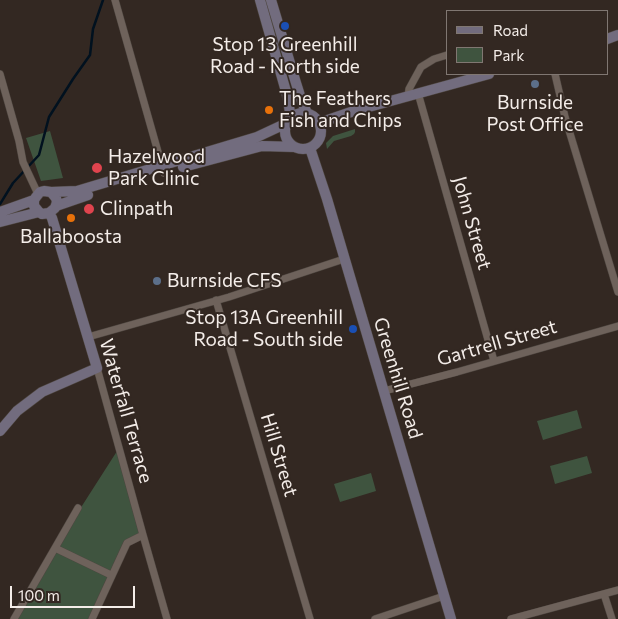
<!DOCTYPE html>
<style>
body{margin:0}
#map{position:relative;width:618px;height:619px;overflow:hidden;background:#332822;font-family:Commissioner,sans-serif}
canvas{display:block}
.legend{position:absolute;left:446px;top:10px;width:162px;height:65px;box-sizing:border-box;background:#332822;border:1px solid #807772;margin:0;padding:6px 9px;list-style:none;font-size:15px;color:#f4ede9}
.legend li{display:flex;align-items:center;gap:10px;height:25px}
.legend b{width:25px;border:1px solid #807772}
.scale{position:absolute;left:10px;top:586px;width:125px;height:22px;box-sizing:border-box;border:2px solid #f4ede9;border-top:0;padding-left:6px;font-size:15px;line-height:18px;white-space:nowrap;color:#f4ede9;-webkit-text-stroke:4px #332822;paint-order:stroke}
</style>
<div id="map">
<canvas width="618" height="619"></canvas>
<ul class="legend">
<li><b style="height:6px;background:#726c7e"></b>Road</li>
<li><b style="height:14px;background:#3f543f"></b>Park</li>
</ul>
<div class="scale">100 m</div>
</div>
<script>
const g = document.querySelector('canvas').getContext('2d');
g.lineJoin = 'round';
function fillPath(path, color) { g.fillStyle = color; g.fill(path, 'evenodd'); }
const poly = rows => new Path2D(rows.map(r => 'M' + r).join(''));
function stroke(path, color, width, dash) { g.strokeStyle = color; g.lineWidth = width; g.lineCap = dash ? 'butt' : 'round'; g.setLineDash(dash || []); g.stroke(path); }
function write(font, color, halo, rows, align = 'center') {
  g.font = font + ' Commissioner,sans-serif'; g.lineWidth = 4; g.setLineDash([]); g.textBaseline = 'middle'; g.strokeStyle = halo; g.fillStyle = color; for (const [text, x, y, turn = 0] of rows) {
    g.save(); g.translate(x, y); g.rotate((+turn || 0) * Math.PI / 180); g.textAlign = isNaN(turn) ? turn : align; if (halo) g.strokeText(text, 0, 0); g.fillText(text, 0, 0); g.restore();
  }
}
fillPath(poly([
 [355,129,355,132,354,134,351,136,334,141,327,149,326,143,333,136],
 [50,131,63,178,41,181,26,138],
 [577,410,582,428,543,440,537,421],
 [119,448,143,535,127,543,92,619,14,619,55,548],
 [587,456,592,473,555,484,550,466],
 [371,473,376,491,340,502,334,484]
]), '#3f543f');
stroke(poly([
 [0,204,13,183,39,155,49,117,73,79,90,55,93,29,103,0]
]), '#01111f', 2.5);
const street = poly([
 [115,0,164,173],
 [0,74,19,141,23,162,38,194],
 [555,74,565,117,618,292],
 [418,93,494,361],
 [408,96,409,89,421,67,434,59,447,55],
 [216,300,310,619],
 [88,337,229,297,344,259],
 [97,368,143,535,167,619],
 [384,391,457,372,618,326],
 [55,548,78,508],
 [604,594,612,619],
 [14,619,55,548,111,575],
 [92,619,127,543,143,535],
 [375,619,444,596],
 [511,619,618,590]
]);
const secondary = poly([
 [260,0,287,95,291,118],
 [271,0,296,83,302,102,307,113],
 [607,39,618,35],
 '285 131a18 18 0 1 1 36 0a18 18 0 1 1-36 0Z',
 [319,123,354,111,489,74],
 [310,148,327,199,451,619],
 [183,167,262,146,295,147],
 [51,192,56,198,57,202,55,208,49,213,42,214,39,212,34,206,34,200,36,197,40,192,44,191,51,192,77,191,257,137,287,123],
 [56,206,88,195],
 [0,212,34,200],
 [0,222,39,212],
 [0,431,17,411,42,392,97,368,52,218,49,213]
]);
stroke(street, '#4e4640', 8);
stroke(secondary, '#4e4640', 11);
stroke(street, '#6e625b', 7);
stroke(secondary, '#726c7e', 10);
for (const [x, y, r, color] of [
 [285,26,5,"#1a4fb4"],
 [535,84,5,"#5c6f8a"],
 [269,110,5,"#e8710a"],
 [97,168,6,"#e0444e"],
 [89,209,6,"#e0444e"],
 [71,218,5,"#e8710a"],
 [157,281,5,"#5c6f8a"],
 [353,329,5,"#1a4fb4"]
]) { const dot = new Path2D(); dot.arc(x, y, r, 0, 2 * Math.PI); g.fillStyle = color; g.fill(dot); stroke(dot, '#332822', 2); }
write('19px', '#f4ede9', '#332822', [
 ["Stop 13 Greenhill",285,45,"center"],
 ["Road - North side",285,67,"center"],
 ["The Feathers",279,99],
 ["Fish and Chips",279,121],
 ["Burnside",535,103,"center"],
 ["Post Office",535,125,"center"],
 ["Hazelwood",108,157],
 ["Park Clinic",108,179],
 ["Clinpath",100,209],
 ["Ballaboosta",71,237,"center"],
 ["Burnside CFS",167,281],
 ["Stop 13A Greenhill",343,318,"right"],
 ["Road - South side",343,340,"right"]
], 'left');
write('19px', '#f4ede9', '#332822', [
 ["John Street",472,223,74],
 ["Gartrell Street",497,343,-16],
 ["Greenhill Road",398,378,73],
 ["Waterfall Terrace",126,411,74],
 ["Hill Street",279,455,73]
]);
</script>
